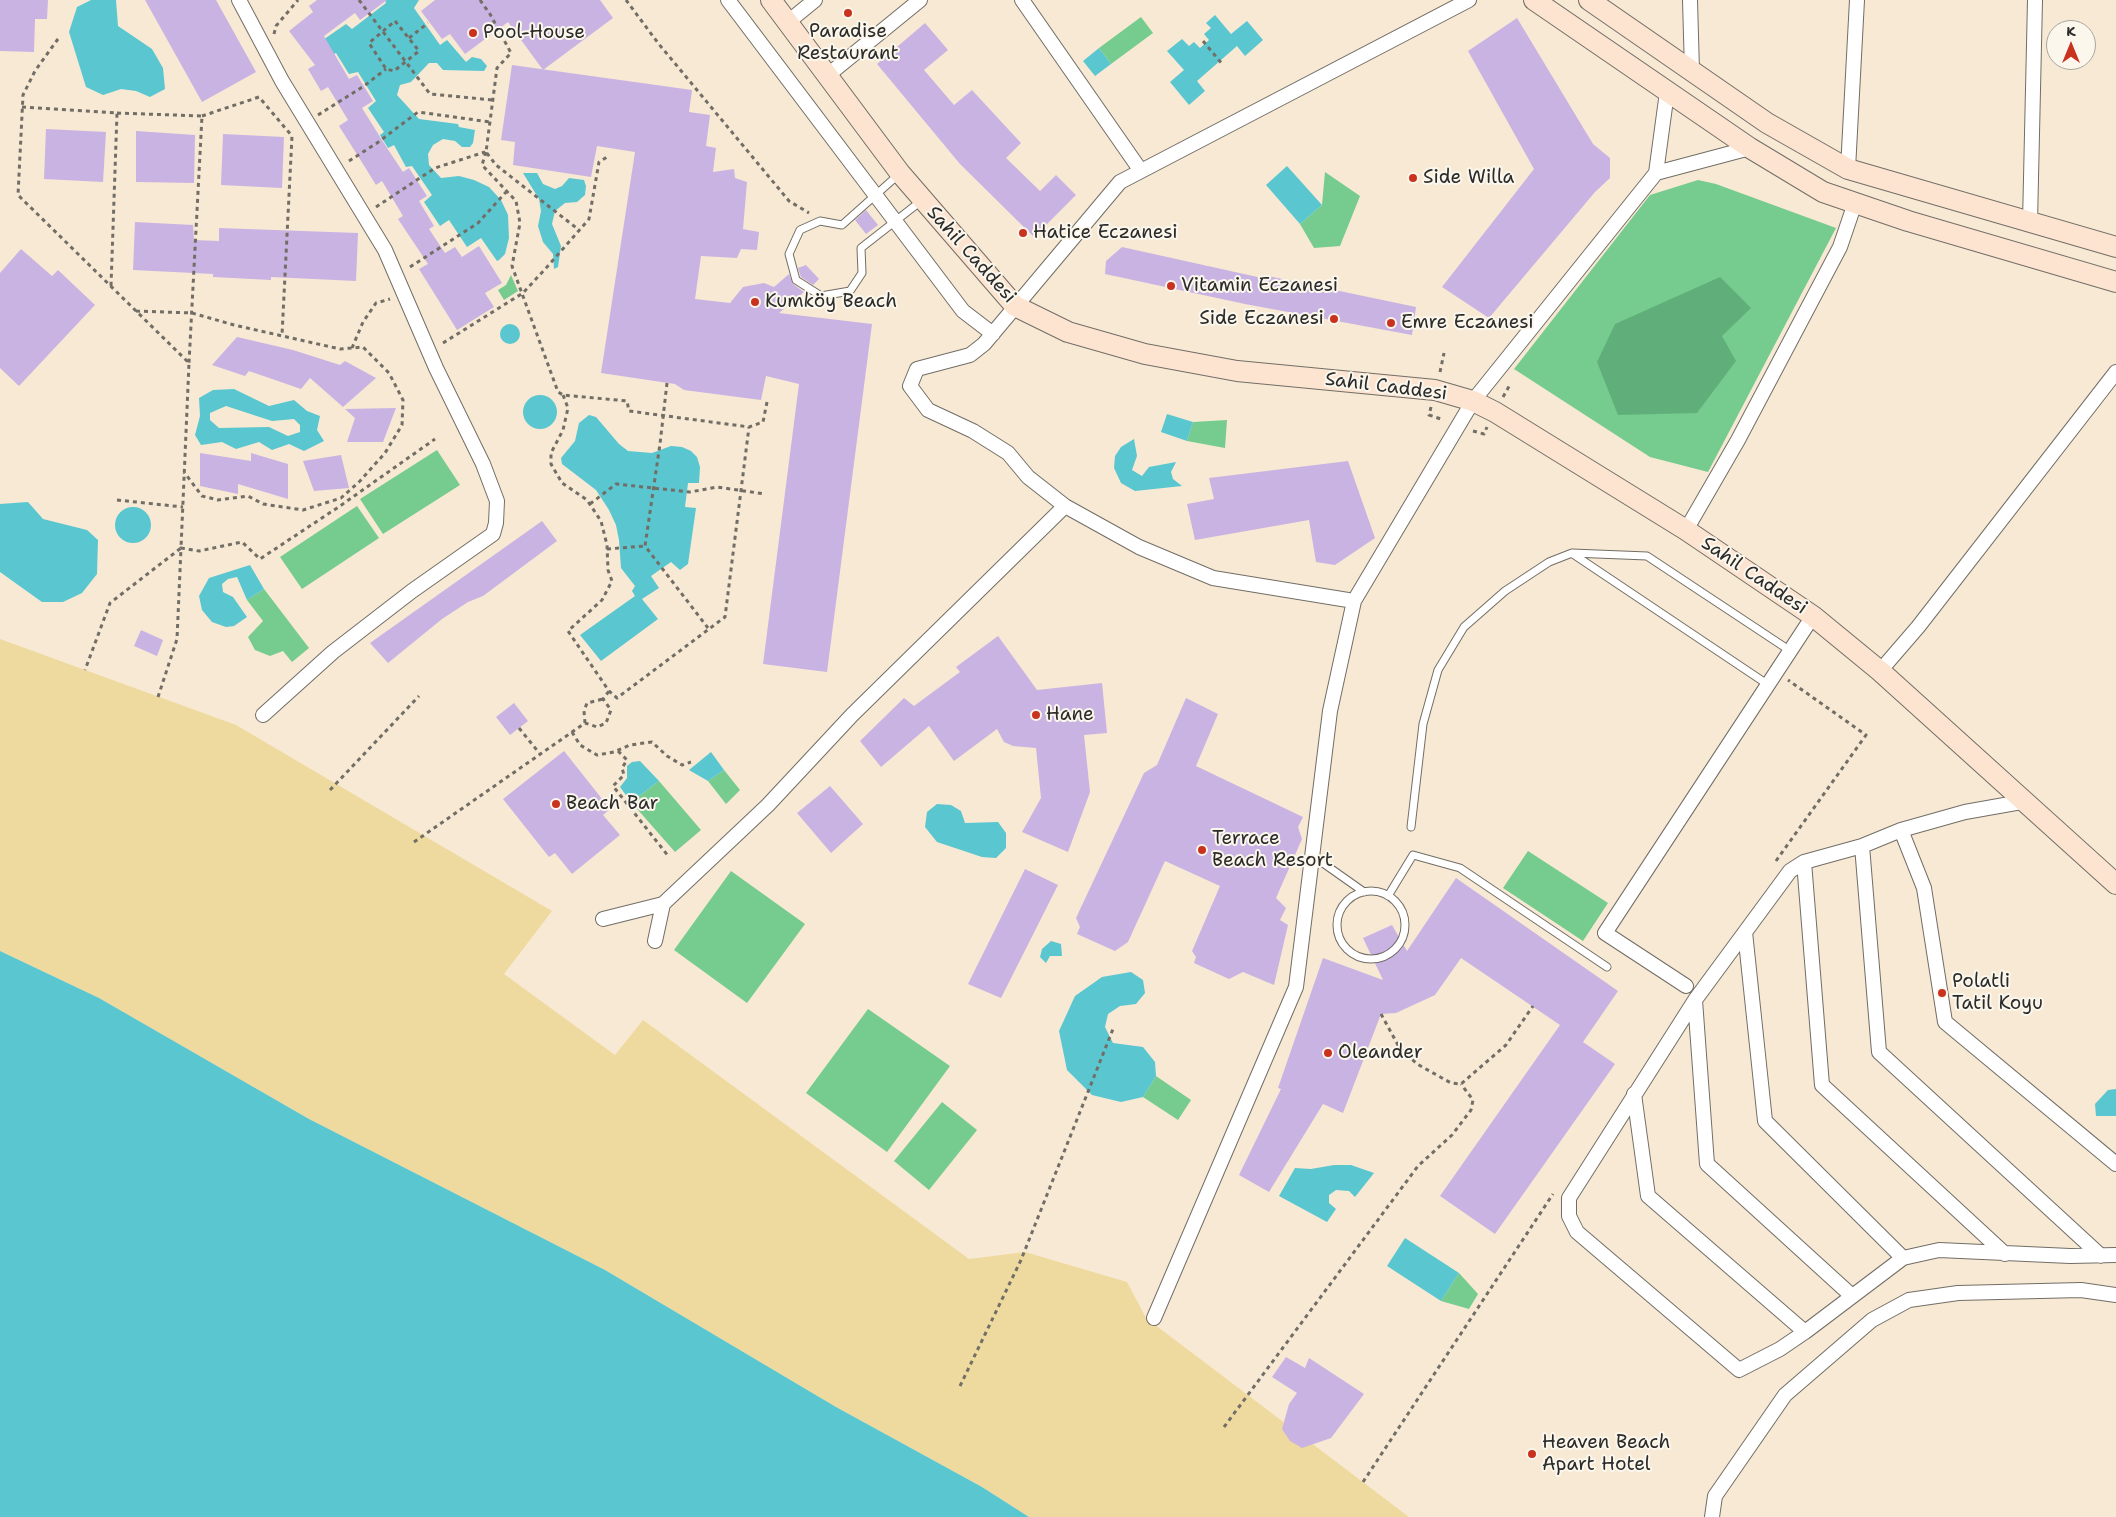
<!DOCTYPE html>
<meta charset="utf-8">
<style>
body{margin:0}
#map{position:relative;width:2116px;height:1517px;overflow:hidden;background:#f7e9d4;font-family:"Shantell Sans",sans-serif}
canvas{display:block}
.north{position:absolute;left:2046px;top:20px;width:50px;height:50px;box-sizing:border-box;background:#fbf7ec;border:1px solid #a8a59f;border-radius:50%;rotate:0deg;font-size:14px;font-weight:700;line-height:20px;text-align:center;color:#2b2b2b}
.north::after{content:'';display:block;margin:auto;width:18px;height:22px;background:#c8321e;clip-path:polygon(50% 0,100% 100%,50% 72%,0 100%)}
</style>
<div id="map">
<canvas width="2116" height="1517"></canvas>
<div class="north">K</div>
</div>
<script>
const g = document.querySelector('canvas').getContext('2d');
g.lineJoin = 'round';
function fillPath(path, color) { g.fillStyle = color; g.fill(path, 'evenodd'); }
const poly = rows => new Path2D(rows.map(r => 'M' + r).join(''));
function stroke(path, color, width, dash) { g.strokeStyle = color; g.lineWidth = width; g.lineCap = dash ? 'butt' : 'round'; g.setLineDash(dash || []); g.stroke(path); }
function write(font, color, halo, rows, align = 'center') {
  g.font = font + ' "Shantell Sans",sans-serif'; g.lineWidth = 4; g.setLineDash([]); g.textBaseline = 'middle'; g.strokeStyle = halo; g.fillStyle = color; for (const [text, x, y, turn = 0] of rows) {
    g.save(); g.translate(x, y); g.rotate((+turn || 0) * Math.PI / 180); g.textAlign = isNaN(turn) ? turn : align; if (halo) g.strokeText(text, 0, 0); g.fillText(text, 0, 0); g.restore();
  }
}
fillPath(poly([
 [1141,17,1153,33,1111,64,1099,48],
 [1325,172,1360,196,1340,246,1314,248,1300,224,1322,205],
 [1698,180,1716,184,1836,228,1708,472,1650,457,1514,369,1650,195],
 [511,275,518,291,504,300,498,290,506,285],
 [1227,420,1225,448,1187,441,1193,422],
 [437,450,460,485,383,534,360,499],
 [357,506,379,538,302,589,280,557],
 [264,589,309,648,292,662,283,651,270,656,255,650,248,637,263,621,247,600],
 [724,770,740,790,726,804,708,781],
 [659,781,701,830,675,852,631,802],
 [1528,851,1608,903,1583,941,1503,888],
 [731,871,805,924,747,1003,674,950],
 [868,1009,950,1066,887,1152,806,1093],
 [1156,1076,1191,1100,1178,1120,1143,1097],
 [942,1102,977,1130,929,1190,894,1161],
 [1459,1273,1478,1294,1469,1309,1441,1301]
]), '#76cb8f');
fillPath(poly([
 [1720,277,1751,308,1722,336,1736,361,1697,413,1618,415,1597,362,1615,324]
]), '#60af7a');
fillPath(poly([
 [0,639,236,725,552,911,504,974,615,1055,643,1020,969,1259,1025,1252,1127,1282,1146,1318,1409,1517,1029,1517,982,1487,836,1407,605,1270,309,1119,99,998,0,951]
]), '#eeda9e');
fillPath(poly([
 [91,0,116,0,118,26,152,49,163,68,165,89,150,97,136,91,121,89,103,95,86,87,69,32,77,7],
 [385,0,419,0,414,8,440,45,447,40,466,62,472,57,481,59,487,66,484,71,443,70,437,63,429,63,411,82,400,85,397,95,419,119,458,124,459,127,475,130,473,143,470,147,462,147,455,141,443,139,433,145,428,154,429,165,441,178,459,176,474,180,489,187,501,200,508,215,509,238,505,254,499,260,497,261,481,238,467,247,449,220,440,226,424,202,432,195,412,166,406,167,394,145,388,148,380,135,384,132,368,108,376,101,358,72,349,74,336,53,327,58,320,42,346,24,352,29,386,3],
 [1215,15,1231,34,1247,21,1263,40,1245,56,1237,46,1197,81,1205,91,1189,105,1170,82,1184,70,1167,51,1182,39,1189,46,1194,42,1200,48,1209,40,1204,34,1211,28,1206,23],
 [1099,48,1111,64,1095,76,1083,61],
 [1287,166,1322,205,1300,224,1266,185],
 [523,173,537,173,543,184,555,189,562,186,569,178,584,180,586,186,585,195,577,202,565,203,555,211,552,224,561,246,558,267,554,269,553,254,543,242,538,226,541,211,539,199],
 '500 334a10 10 0 1 1 20 0a10 10 0 1 1-20 0Z',
 [234,389,269,406,294,400,307,411,320,416,317,430,324,441,304,451,289,444,272,450,259,442,236,449,222,442,201,445,195,435,200,416,199,398,213,390],
 [226,406,272,421,294,419,300,425,300,432,288,436,269,427,219,428,210,420,210,413],
 '523 412a17 17 0 1 1 34 0a17 17 0 1 1-34 0Z',
 [1167,414,1193,422,1187,441,1161,432],
 [589,415,596,417,619,444,628,451,652,453,671,446,682,447,691,451,697,457,700,467,699,483,688,483,685,507,696,508,688,564,680,570,671,562,651,576,659,588,642,599,658,619,601,661,580,635,635,596,632,591,635,586,621,568,619,540,616,525,609,510,596,490,562,464,561,458,575,441,579,423],
 [1134,439,1137,456,1132,470,1142,476,1149,467,1176,462,1171,472,1173,479,1182,486,1135,491,1121,483,1114,468,1115,456,1121,447],
 [28,502,43,519,87,530,98,540,97,574,82,593,63,602,42,602,0,572,0,504],
 '115 525a18 18 0 1 1 36 0a18 18 0 1 1-36 0Z',
 [250,565,264,589,247,600,237,577,228,579,222,584,223,592,233,597,247,617,234,626,226,627,212,622,202,610,199,596,209,578],
 [711,752,724,770,708,781,689,770],
 [640,761,659,781,631,802,620,787,627,778,627,766,632,762],
 [937,804,951,805,961,811,965,823,998,822,1006,833,1006,848,996,858,982,857,937,842,925,827,927,812],
 [1051,941,1061,944,1062,956,1050,956,1046,963,1040,957,1042,949],
 [0,951,99,998,309,1119,605,1270,836,1407,982,1487,1029,1517,0,1517],
 [1131,972,1143,980,1145,993,1136,1004,1120,1006,1108,1014,1105,1027,1113,1043,1143,1047,1155,1062,1156,1076,1143,1097,1121,1102,1092,1095,1067,1070,1059,1031,1075,996,1102,977],
 [2116,1089,2116,1116,2096,1116,2095,1104,2108,1090],
 [1334,1165,1351,1165,1374,1173,1355,1197,1349,1191,1336,1190,1329,1195,1329,1203,1336,1209,1327,1222,1279,1196,1295,1168,1311,1169],
 [1405,1238,1459,1273,1441,1301,1387,1266]
]), '#59c6d0');
fillPath(poly([
 [0,0,48,0,47,19,35,19,34,52,0,51],
 [145,0,216,0,256,72,202,102],
 [317,0,387,0,360,20,355,13,324,36,349,79,357,75,373,101,362,108,387,148,403,172,409,168,427,196,419,201,434,226,429,229,445,253,455,247,462,257,479,246,502,283,485,293,494,307,457,330,419,269,428,264,398,219,403,216,382,181,376,185,363,164,339,126,348,120,328,87,321,91,308,69,315,65,289,31,313,12,309,6],
 [435,0,600,0,613,18,543,70,508,22,465,54,450,34,442,39,421,11],
 [1517,18,1593,144,1610,158,1610,178,1595,192,1489,318,1442,287,1534,169,1468,51],
 [925,23,948,50,924,70,954,105,972,90,1021,143,1006,158,1040,191,1056,175,1076,195,1034,237,960,164,877,64],
 [512,65,692,90,689,112,710,115,706,146,716,148,713,172,734,169,735,178,747,182,743,229,759,232,757,250,741,249,737,258,701,256,695,299,730,303,743,287,764,283,774,287,789,274,793,284,804,292,779,313,872,324,827,672,763,664,799,384,766,376,761,400,684,390,675,384,601,373,635,152,597,146,591,177,513,165,515,142,501,140],
 [46,129,106,132,103,182,44,179],
 [136,131,195,135,194,183,136,182],
 [223,134,284,137,282,188,221,185],
 [866,210,878,225,866,234,855,220],
 [135,222,193,225,194,240,219,241,219,228,358,233,356,281,271,277,271,280,213,277,213,274,133,270],
 [1122,247,1262,278,1263,275,1416,307,1412,335,1245,304,1105,274,1106,261],
 [21,249,52,276,58,270,95,305,19,386,0,368,0,273],
 [806,265,819,279,813,285,801,277,798,268],
 [237,337,293,350,340,365,345,361,376,378,343,407,310,378,301,389,249,371,245,376,212,365],
 [396,408,383,442,347,442,355,418,345,409],
 [200,453,251,461,251,453,288,464,288,499,238,484,238,494,200,486],
 [341,455,349,488,314,491,303,461],
 [1348,461,1375,538,1335,565,1316,562,1309,520,1195,540,1187,504,1214,499,1209,478],
 [542,521,557,541,483,596,468,602,442,619,388,663,370,643],
 [141,630,163,640,157,656,134,646],
 [998,636,1037,690,1102,683,1107,733,1084,735,1090,792,1068,852,1022,832,1041,798,1036,748,1013,746,1004,742,997,729,954,761,929,726,881,767,860,741,904,698,914,706,960,672,956,667],
 [1186,698,1218,714,1196,766,1303,817,1298,827,1302,839,1276,898,1286,908,1280,920,1288,925,1274,985,1243,972,1229,979,1194,963,1196,957,1192,951,1220,886,1165,861,1128,942,1115,951,1077,934,1080,927,1076,918,1144,773,1157,765],
 [514,703,528,721,510,735,496,717],
 [564,751,610,809,603,815,620,835,572,874,555,853,549,857,503,799],
 [830,786,863,824,831,853,797,813],
 [1025,869,1058,885,1001,998,968,984],
 [1456,878,1618,991,1583,1042,1615,1064,1495,1234,1440,1196,1560,1025,1461,958,1435,995,1396,1013,1381,1014,1343,1113,1323,1104,1269,1192,1239,1175,1281,1089,1278,1088,1323,958,1383,980,1363,938,1392,925,1407,951],
 [1286,1357,1305,1368,1309,1358,1364,1394,1331,1438,1302,1448,1290,1441,1282,1429,1289,1404,1297,1393,1272,1377]
]), '#c9b3e3');
const service = poly([
 [898,175,842,225,820,221,800,230,789,254,796,280,821,296,850,291,862,273,861,248,921,201],
 [1573,554,1767,684],
 [1411,827,1423,724,1438,670,1464,627,1505,591,1549,562,1572,553,1647,556,1789,650],
 [1313,856,1364,892],
 '1337 925a34 34 0 1 1 68 0a34 34 0 1 1-68 0Z',
 [1388,896,1413,855,1460,868,1607,967]
]);
const minor = poly([
 [239,0,282,81,385,250,436,368,483,464,497,501,496,523,493,534,412,591,333,652,263,715],
 [728,0,963,311,993,334],
 [1022,0,1141,171],
 [1690,0,1692,71],
 [788,22,815,0],
 [828,75,920,0],
 [1848,169,1857,0],
 [1656,173,1667,92],
 [2030,223,2035,0],
 [1686,530,1738,440,1840,247,1855,203],
 [1354,601,1213,578,1139,547,1065,506,1028,477,1008,453,973,431,928,410,910,386,917,369,970,355,984,344,1120,182,1469,0],
 [1880,671,1918,627,2116,372],
 [2027,801,1965,812,1901,830,1862,846,1804,862,1790,871,1695,1000,1569,1198,1569,1216,1577,1232,1739,1370,1780,1349,1805,1332,1903,1258,1939,1250,2070,1256,2116,1255],
 [1901,830,1924,888,1945,1022,2116,1164],
 [1862,846,1879,1052,2101,1256],
 [1804,862,1822,1085,2005,1254],
 [603,919,663,904],
 [1745,932,1765,1121,1903,1258],
 [655,941,663,904,768,805,852,715,1065,506],
 [1686,986,1605,933,1813,616],
 [1695,1000,1707,1164,1852,1296],
 [1634,1094,1648,1196,1805,1332],
 [1154,1318,1296,987,1330,711,1354,601,1473,401,1656,173,1750,148],
 [1712,1517,1715,1496,1785,1395,1872,1320,1909,1300,1958,1293,2081,1290,2116,1295]
]);
const secondary = poly([
 [771,0,900,173,1015,306,1068,332,1145,354,1237,371,1435,390,1473,401,1495,412,1686,530,1813,616,1880,671,2116,884],
 [1534,0,1750,148,1823,192,1908,221,2116,282],
 [1589,0,1767,123,1848,169,2116,247]
]);
stroke(service, '#726e66', 9);
stroke(minor, '#726e66', 16);
stroke(secondary, '#726e66', 22);
stroke(poly([
 [359,0,430,94,493,100],
 [480,0,490,14,511,53,497,68,486,152,496,165,579,230],
 [626,0,658,43,789,201,809,213],
 [395,21,419,51,394,71,386,69,369,43,395,21],
 [274,34,276,26,298,0],
 [409,38,428,23],
 [58,39,35,71,23,95,18,195,189,363,181,548,110,603,85,670],
 [1203,41,1223,65],
 [22,107,117,113,111,286],
 [117,113,202,116,189,363],
 [318,115,364,86,386,69],
 [202,116,259,97,292,136,282,335],
 [486,152,482,165,516,201,520,223,512,266,558,392,563,395,627,401,629,411,749,427,763,422,767,402],
 [349,161,377,143,418,112,490,122],
 [376,207,435,168,485,152],
 [410,267,478,223,507,191],
 [136,311,192,313,234,325,340,349,363,347,389,373,403,400,402,425,385,453,360,481,341,498,303,510,263,504,248,496,218,500,202,496,184,472],
 [443,343,523,293,547,267,589,219,599,162,607,157],
 [352,348,363,322,376,303,390,299],
 [1440,372,1444,353],
 [667,383,660,444,645,546,708,628],
 [563,395,568,408,563,430,551,453,551,464,562,483,587,500,601,521,607,545,608,570,612,581,602,600,568,631,609,691,617,698,725,617,749,427],
 [1503,397,1511,383],
 [1431,407,1429,415,1444,420],
 [1473,431,1484,434,1487,427],
 [117,500,183,507],
 [590,504,616,484,690,492,717,487,765,494],
 [607,549,645,546],
 [158,697,177,639,181,548,199,551,242,542,260,559,340,506,435,439],
 [585,723,584,711,587,703,603,699],
 [519,728,540,754],
 [572,732,580,745,597,755,614,752,630,745,652,742,667,756,682,765,691,762],
 [618,751,627,760,622,768,624,775,613,786,669,857],
 [330,790,419,696],
 [414,842,585,723,597,727,606,723,611,710,603,699,609,691],
 [1776,861,1866,735,1788,680],
 [1381,1014,1399,1047,1417,1064,1451,1083,1461,1084,1506,1045,1533,1006],
 [960,1386,1021,1260,1113,1029],
 [1224,1427,1418,1166,1452,1135,1471,1110,1473,1100,1461,1084],
 [1363,1482,1553,1194]
]), '#726e66', 3, [4, 4]);
stroke(service, '#fff', 7);
stroke(minor, '#fff', 14);
stroke(secondary, '#fde4d1', 20);
for (const [x, y, r, color] of [
 [848,13,5,"#c8321e"],
 [473,33,5,"#c8321e"],
 [1413,178,5,"#c8321e"],
 [1023,233,5,"#c8321e"],
 [1171,286,5,"#c8321e"],
 [755,302,5,"#c8321e"],
 [1334,319,5,"#c8321e"],
 [1391,323,5,"#c8321e"],
 [1036,715,5,"#c8321e"],
 [556,804,5,"#c8321e"],
 [1202,850,5,"#c8321e"],
 [1942,993,5,"#c8321e"],
 [1328,1053,5,"#c8321e"],
 [1532,1454,5,"#c8321e"]
]) { const dot = new Path2D(); dot.arc(x, y, r, 0, 2 * Math.PI); g.fillStyle = color; g.fill(dot); stroke(dot, '#fbf7ec', 2); }
write('19px', '#2b2b2b', '#fbf7ec', [
 ["Paradise",848,32,"center"],
 ["Restaurant",848,54,"center"],
 ["Pool-House",483,33],
 ["Side Willa",1423,178],
 ["Hatice Eczanesi",1033,233],
 ["Vitamin Eczanesi",1181,286],
 ["Kumköy Beach",765,302],
 ["Side Eczanesi",1324,319,"right"],
 ["Emre Eczanesi",1401,323],
 ["Hane",1046,715],
 ["Beach Bar",566,804],
 ["Terrace",1212,839],
 ["Beach Resort",1212,861],
 ["Polatli",1952,982],
 ["Tatil Koyu",1952,1004],
 ["Oleander",1338,1053],
 ["Heaven Beach",1542,1443],
 ["Apart Hotel",1542,1465]
], 'left');
write('19px', '#2b2b2b', '#fbf7ec', [
 ["Sahil Caddesi",971,255,48],
 ["Sahil Caddesi",1386,387,7],
 ["Sahil Caddesi",1754,576,34]
]);
</script>
